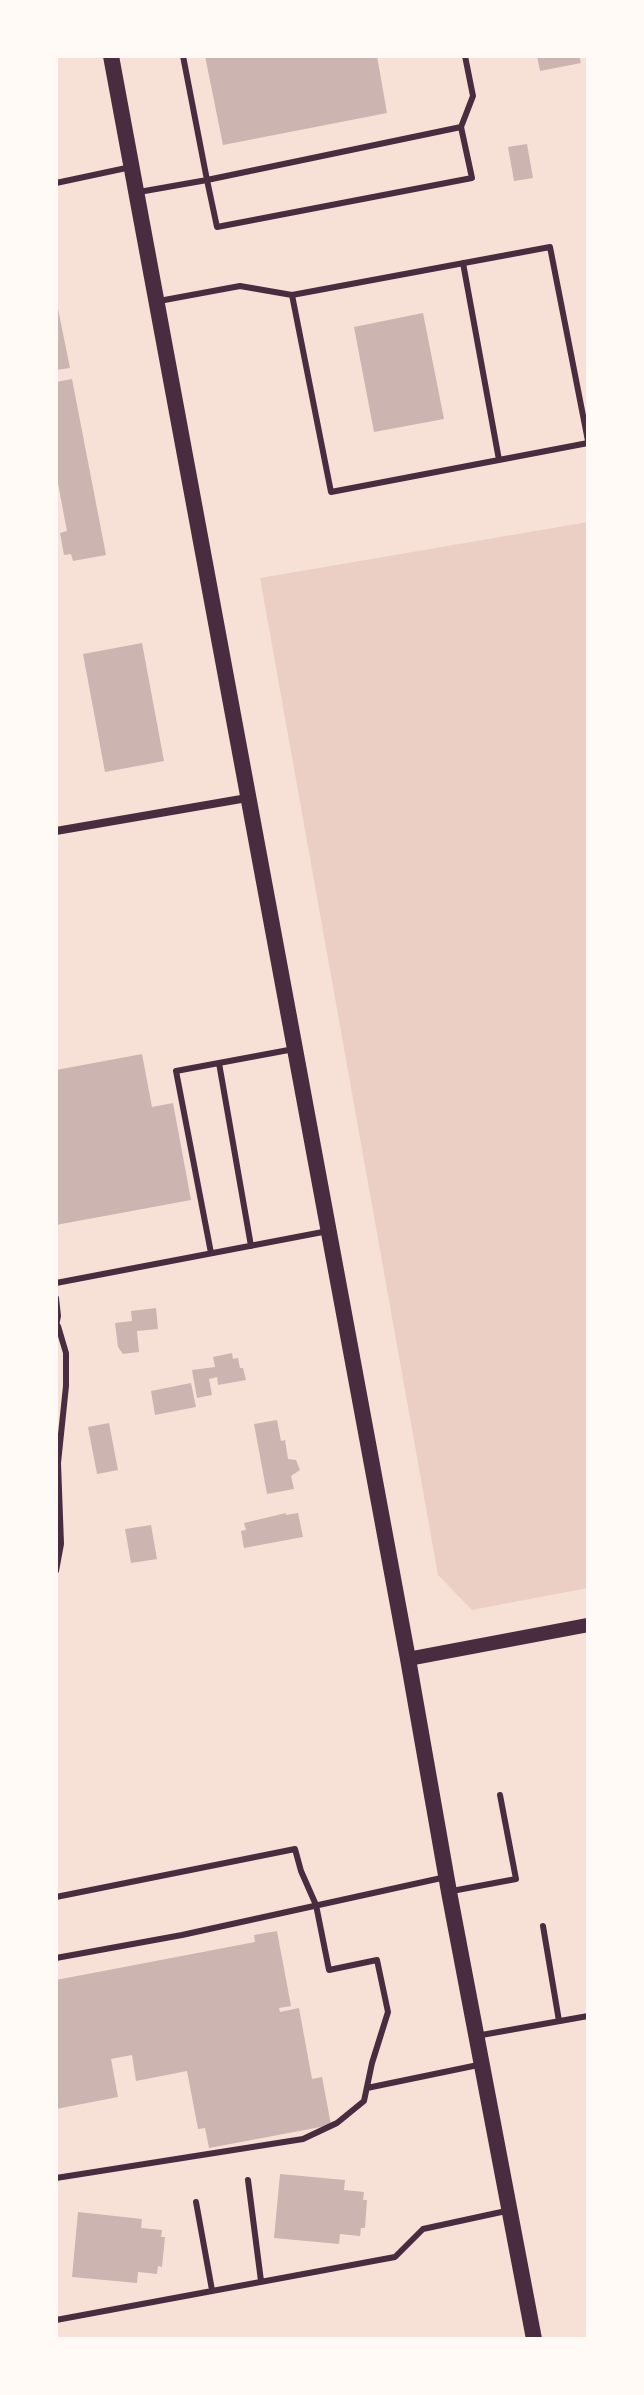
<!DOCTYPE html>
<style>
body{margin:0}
#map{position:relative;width:644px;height:2395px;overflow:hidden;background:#f7e1d7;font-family:Figtree,sans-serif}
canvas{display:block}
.frame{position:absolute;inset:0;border:58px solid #fffaf5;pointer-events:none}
</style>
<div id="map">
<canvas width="644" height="2395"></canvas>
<div class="frame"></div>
</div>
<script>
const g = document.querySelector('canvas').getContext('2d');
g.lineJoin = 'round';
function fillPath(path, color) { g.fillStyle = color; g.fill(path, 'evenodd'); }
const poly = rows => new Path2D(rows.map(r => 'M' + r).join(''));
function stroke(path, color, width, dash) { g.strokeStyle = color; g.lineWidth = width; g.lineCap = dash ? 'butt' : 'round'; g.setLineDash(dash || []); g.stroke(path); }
fillPath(poly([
 [588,522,588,1588,472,1610,438,1575,260,578]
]), '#ebcfc5');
fillPath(poly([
 [205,56,377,56,387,113,223,145],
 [537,56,579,56,581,63,540,71],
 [527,144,533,178,514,181,508,147],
 [56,299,70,368,56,370],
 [423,313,444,419,374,432,354,327],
 [72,379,106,555,73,561,71,554,64,555,60,533,67,531,56,473,56,382],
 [142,643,164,761,105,772,83,654],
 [142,1054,152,1107,173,1103,191,1200,56,1225,56,1070],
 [156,1308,158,1329,137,1331,139,1352,123,1354,118,1347,115,1323,132,1321,131,1311],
 [232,1353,233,1359,238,1358,240,1368,243,1368,246,1380,218,1385,217,1377,209,1379,212,1395,197,1398,192,1370,215,1367,213,1357],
 [191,1383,196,1407,155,1415,151,1391],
 [277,1420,281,1441,285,1440,288,1459,296,1460,300,1470,291,1476,294,1489,267,1494,254,1424],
 [109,1423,118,1470,97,1474,88,1427],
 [286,1513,286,1515,298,1513,303,1537,244,1548,241,1531,246,1530,244,1523],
 [151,1525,157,1559,131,1563,125,1529],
 [277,1931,291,2006,279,2008,280,2012,299,2008,312,2079,322,2077,331,2125,209,2148,205,2128,198,2129,187,2071,136,2081,132,2055,111,2059,118,2097,56,2109,56,1980,255,1942,254,1935],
 [280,2174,345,2180,344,2190,364,2192,363,2200,367,2200,365,2228,361,2228,360,2236,340,2234,339,2244,274,2238],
 [78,2212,142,2219,141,2228,162,2230,161,2237,165,2237,162,2267,158,2266,157,2274,138,2272,137,2283,72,2277]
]), '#ccb4b1');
stroke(poly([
 [461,127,473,96,465,56],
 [56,183,131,167],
 [139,192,207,180,461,127,472,178,217,227,207,180,183,56],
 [463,263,499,460],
 [292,295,331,492,588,443],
 [159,301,240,286,292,295,550,247,588,441],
 [219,1063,251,1246],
 [211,1253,176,1071,294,1049],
 [56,1283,328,1231],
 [56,1298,58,1316,56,1326],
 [56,1571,61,1544,58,1463,66,1386,66,1353,58,1326],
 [452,1891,516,1879,500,1795],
 [56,1897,295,1849,301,1871,316,1905,329,1970,377,1960,388,2012,372,2063,364,2101,337,2123,303,2139,56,2178],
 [543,1926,559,2021],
 [56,1958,182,1935,446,1877],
 [476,2036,588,2016],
 [367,2088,478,2065],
 [248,2180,261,2281],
 [196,2202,212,2290],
 [56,2320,395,2257,423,2229,506,2211]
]), '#4a2c40', 6);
stroke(poly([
 [56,831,247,798]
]), '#4a2c40', 8);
stroke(poly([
 [408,1659,588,1625]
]), '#4a2c40', 14);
stroke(poly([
 [111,56,408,1659,449,1892,534,2339]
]), '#4a2c40', 16);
</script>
